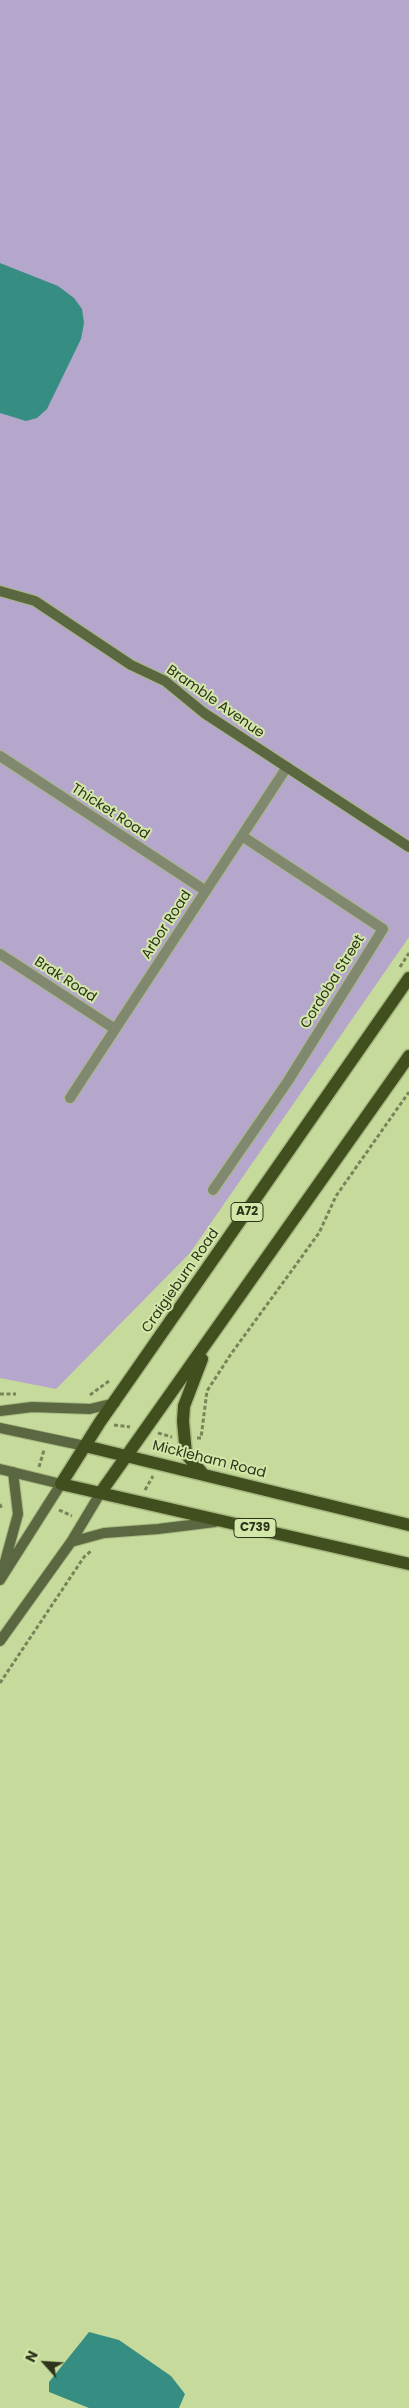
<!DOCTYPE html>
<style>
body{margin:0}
#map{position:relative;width:409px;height:2408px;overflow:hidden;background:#c6da9b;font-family:Poppins,sans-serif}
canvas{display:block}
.north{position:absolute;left:20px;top:2338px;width:50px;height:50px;-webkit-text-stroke:4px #d2e7a8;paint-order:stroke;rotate:296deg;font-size:14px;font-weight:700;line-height:20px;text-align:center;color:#2d341b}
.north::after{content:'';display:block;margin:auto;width:18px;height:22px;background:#2d341b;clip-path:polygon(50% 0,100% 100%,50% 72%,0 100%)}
</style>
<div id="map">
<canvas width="409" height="2408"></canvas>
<div class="north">N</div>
</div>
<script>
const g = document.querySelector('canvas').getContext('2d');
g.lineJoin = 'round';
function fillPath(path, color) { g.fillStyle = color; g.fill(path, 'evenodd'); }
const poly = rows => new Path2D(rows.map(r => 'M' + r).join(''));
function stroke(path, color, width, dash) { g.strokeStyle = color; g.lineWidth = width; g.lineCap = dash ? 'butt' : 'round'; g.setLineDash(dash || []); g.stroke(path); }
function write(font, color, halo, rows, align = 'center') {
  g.font = font + ' Poppins,sans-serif'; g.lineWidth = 4; g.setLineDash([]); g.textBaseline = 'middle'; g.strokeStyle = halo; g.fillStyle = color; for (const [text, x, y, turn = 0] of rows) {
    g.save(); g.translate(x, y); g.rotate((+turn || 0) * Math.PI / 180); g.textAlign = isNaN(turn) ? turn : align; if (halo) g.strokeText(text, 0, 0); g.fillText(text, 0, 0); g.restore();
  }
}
fillPath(poly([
 [0,0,409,0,409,937,190,1253,56,1389,0,1378]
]), '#b5a6cc');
fillPath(poly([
 [0,263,58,286,74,298,82,309,84,323,81,339,47,409,37,418,26,421,0,413],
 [89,2332,119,2340,171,2376,185,2394,179,2408,89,2408,49,2392,49,2382]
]), '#368e82');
const street = poly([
 [0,756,206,891],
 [0,954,115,1029],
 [70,1098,287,767],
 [213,1190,288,1081,383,929,242,836]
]);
const secondary = poly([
 [0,591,35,601,131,665,165,681,204,713,409,847],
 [0,1411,32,1407,90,1409,115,1403],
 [0,1428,85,1446],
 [0,1469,61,1484,0,1580],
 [71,1542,104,1533,158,1529,215,1522],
 [3,1569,18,1514,13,1472],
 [0,1641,71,1542,101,1492]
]);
const primary = poly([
 [409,978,100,1422,61,1484,409,1564],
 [202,1359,184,1406,183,1421,186,1454,203,1474],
 [85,1446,409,1525],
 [101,1492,409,1056]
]);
stroke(street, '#a7b981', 12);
stroke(secondary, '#a7b981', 12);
stroke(primary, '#a7b981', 15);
stroke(poly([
 [400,967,409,953],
 [0,1394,16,1394],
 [90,1395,109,1381],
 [114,1425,130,1427],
 [158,1433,172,1437],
 [197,1438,201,1438,207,1391,231,1354,319,1233,336,1196,409,1092],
 [39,1467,44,1450],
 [145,1490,153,1476],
 [0,1504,2,1510],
 [59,1510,72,1516],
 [0,1683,84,1557,91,1551]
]), '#78855a', 3, [4, 2.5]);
stroke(street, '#808970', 10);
stroke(secondary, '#5b6741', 10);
stroke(primary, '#414e1e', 12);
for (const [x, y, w] of [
 [247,1212,32],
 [255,1528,42]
]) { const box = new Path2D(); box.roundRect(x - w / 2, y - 9.5, w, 19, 4); g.fillStyle = '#d2e7a8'; g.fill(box); stroke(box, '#2d341b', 1); }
write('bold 12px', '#2d341b', null, [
 ["A72",247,1212],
 ["C739",255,1528]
]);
write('14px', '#2d341b', '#d2e7a8', [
 ["Bramble Avenue",215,702,35],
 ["Thicket Road",110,812,33],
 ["Arbor Road",167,925,-57],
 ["Brak Road",65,980,33],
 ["Cordoba Street",333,982,-58],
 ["Craigieburn Road",181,1281,-55],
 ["Mickleham Road",209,1460,14]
]);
</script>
